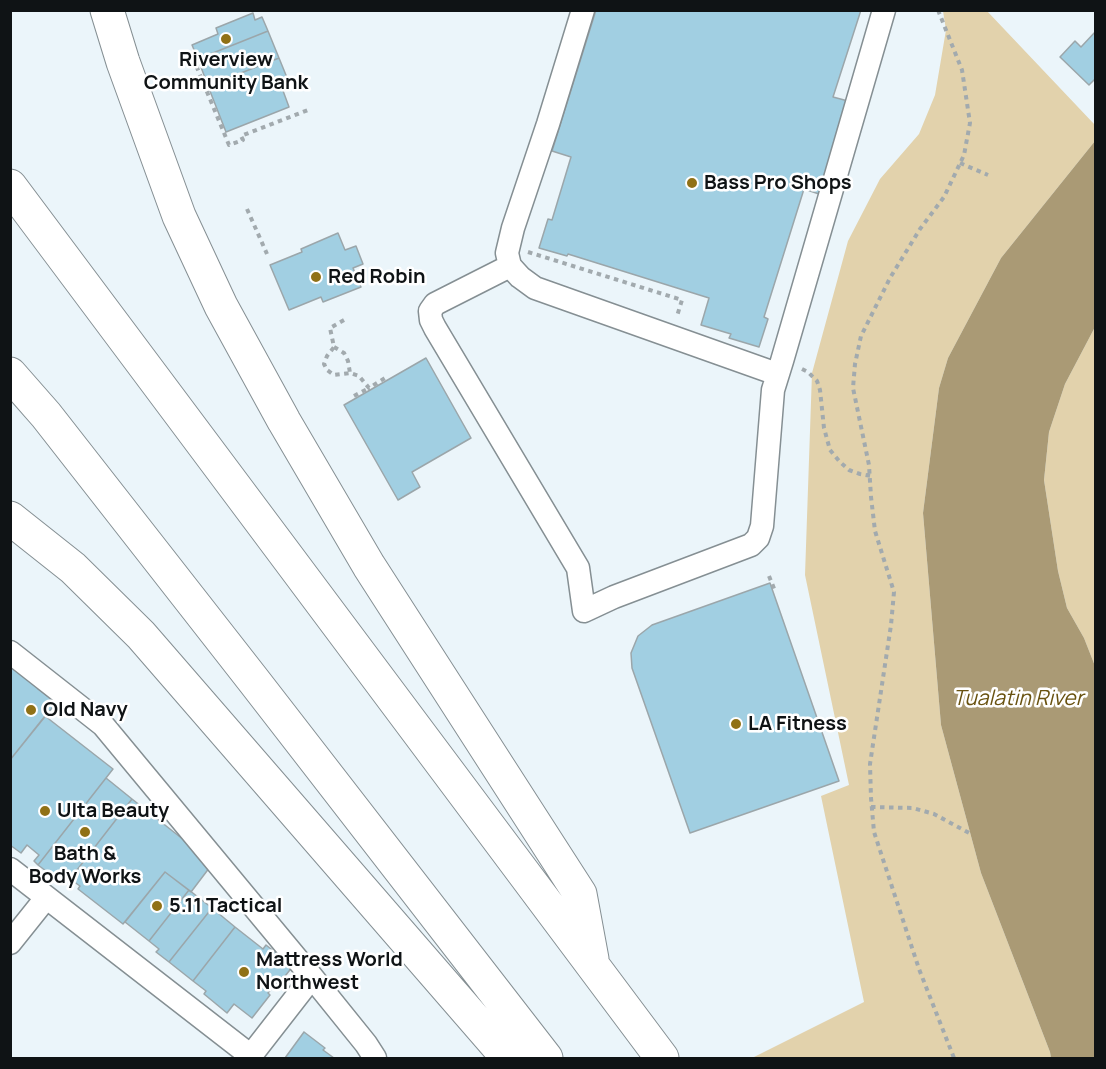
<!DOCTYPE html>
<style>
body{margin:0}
#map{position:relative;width:1106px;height:1069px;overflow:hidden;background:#ebf5fa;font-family:Manrope,sans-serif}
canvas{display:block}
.frame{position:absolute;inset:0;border:12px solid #0f1315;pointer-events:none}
</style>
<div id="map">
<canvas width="1106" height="1069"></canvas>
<div class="frame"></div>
</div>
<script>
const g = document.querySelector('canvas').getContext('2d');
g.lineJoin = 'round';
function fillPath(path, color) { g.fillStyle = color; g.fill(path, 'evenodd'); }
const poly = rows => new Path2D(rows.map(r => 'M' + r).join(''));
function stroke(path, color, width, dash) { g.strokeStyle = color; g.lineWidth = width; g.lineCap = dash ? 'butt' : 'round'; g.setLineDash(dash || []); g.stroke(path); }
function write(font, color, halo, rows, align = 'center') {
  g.font = font + ' Manrope,sans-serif'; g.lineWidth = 5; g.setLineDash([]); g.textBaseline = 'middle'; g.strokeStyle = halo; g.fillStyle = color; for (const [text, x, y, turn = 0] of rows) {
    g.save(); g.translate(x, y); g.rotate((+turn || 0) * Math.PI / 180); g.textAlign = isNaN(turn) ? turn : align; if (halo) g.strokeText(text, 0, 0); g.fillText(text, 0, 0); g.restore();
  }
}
fillPath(poly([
 [943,11,987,11,1095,125,1095,141,1001,258,948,358,939,388,923,513,941,725,981,873,1050,1052,1051,1058,752,1058,864,1002,821,796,849,785,805,575,812,373,848,241,880,179,919,134,935,95,946,30],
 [1095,327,1095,666,1084,638,1067,608,1058,571,1044,480,1049,432,1065,384]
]), '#e2d2ac');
fillPath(poly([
 [1095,141,1095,327,1065,384,1049,432,1044,480,1058,571,1067,608,1084,638,1095,666,1096,1058,1051,1058,1050,1052,981,873,941,725,923,513,939,388,948,358,1001,258]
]), '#aa9a75');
const building = poly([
 [596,10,861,10,833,97,848,101,819,194,804,189,764,317,768,319,759,347,729,338,731,334,701,325,709,298,568,254,567,256,539,248,548,219,552,220,571,157,552,151,596,10],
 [253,13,255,20,262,17,268,31,198,59,192,45,218,34,216,28,253,13],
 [268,31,279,58,208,86,198,59,268,31],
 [1096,31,1096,78,1089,85,1060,57,1075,41,1081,47,1096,31],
 [279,58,290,85,282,88,289,107,226,132,208,86,279,58],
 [338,233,345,250,356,246,363,264,353,268,361,287,323,302,321,297,289,310,270,265,302,252,301,249,338,233],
 [426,358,471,438,412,472,420,487,398,500,344,405,426,358],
 [770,583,839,781,690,833,632,668,631,653,638,636,652,625,770,583],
 [10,662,40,686,38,689,56,703,10,760,10,662],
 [45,716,113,769,38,865,34,861,39,855,27,845,21,853,10,845,10,760,45,716],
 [106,778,132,799,70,879,60,871,54,877,38,865,106,778],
 [132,799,213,863,191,892,165,872,123,924,78,889,80,886,70,879,132,799],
 [165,872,189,890,149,941,125,922,165,872],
 [189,890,212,908,169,962,156,952,159,949,149,941,189,890],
 [212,908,235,927,193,981,169,962,212,908],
 [235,927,263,949,266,945,293,966,282,980,280,978,268,993,270,995,252,1018,234,1004,227,1013,204,994,206,991,193,981,235,927],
 [304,1032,325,1048,323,1050,334,1058,285,1058,304,1032]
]);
fillPath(building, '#a1cfe2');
stroke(building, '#9ba6aa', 1.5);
const minor = poly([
 [510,266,507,253,513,228,548,124,583,10],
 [777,374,535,288,520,277,510,266,435,304,430,311,431,320,435,328,578,568,584,611,614,597,751,545,758,538,762,526,773,390,782,361,884,10],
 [10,652,103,725,312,977,366,1044,375,1058],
 [10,869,251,1056],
 [10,943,46,898],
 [249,1058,312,977]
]);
const highway = poly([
 [107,10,123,62,179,216,221,306,284,421,369,566,580,894,592,959],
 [10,186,662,1058],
 [10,374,46,415,254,681,546,1058],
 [10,518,73,568,141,635,508,1058]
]);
stroke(minor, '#858f93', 25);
stroke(highway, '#858f93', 35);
stroke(poly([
 [938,10,962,70,970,123,964,155,944,197,920,229,890,278,861,336,855,364,853,388,869,465,871,497,875,531,894,592,891,625,870,764,871,798,874,832,919,969,954,1058],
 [193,58,229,145,243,140,241,136,308,110],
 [960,163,988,175],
 [247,209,267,254],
 [528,252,682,300,677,316],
 [344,320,330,328,334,347,327,356,324,364,327,370,334,375,350,373,359,376,369,388,385,378],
 [334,347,344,353,348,361,350,373],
 [802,369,808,372,817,381,820,390,824,428,830,450,840,462,849,470,860,474,871,476],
 [354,396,369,388],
 [769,576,775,591],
 [871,807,913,808,934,814,971,834]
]), '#a2aaae', 4, [4.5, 4.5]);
stroke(minor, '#fff', 22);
stroke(highway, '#fff', 33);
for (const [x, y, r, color] of [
 [226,39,6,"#907116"],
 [692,183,6,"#907116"],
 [316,277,6,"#907116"],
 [31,710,6,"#907116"],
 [736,724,6,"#907116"],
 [45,811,6,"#907116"],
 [85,832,6,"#907116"],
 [157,906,6,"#907116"],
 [244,972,6,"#907116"]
]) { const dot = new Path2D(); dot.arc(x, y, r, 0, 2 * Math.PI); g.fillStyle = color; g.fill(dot); stroke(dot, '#fff', 2); }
write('bold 20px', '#0f1315', '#fff', [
 ["Riverview",226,60,"center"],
 ["Community Bank",226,83,"center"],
 ["Bass Pro Shops",704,183],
 ["Red Robin",328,277],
 ["Old Navy",43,710],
 ["LA Fitness",748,724],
 ["Ulta Beauty",57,811],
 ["Bath &",85,854,"center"],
 ["Body Works",85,877,"center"],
 ["5.11 Tactical",169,906],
 ["Mattress World",256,960],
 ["Northwest",256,983]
], 'left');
write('italic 21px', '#695210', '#fff', [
 ["Tualatin River",1018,699]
]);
</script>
